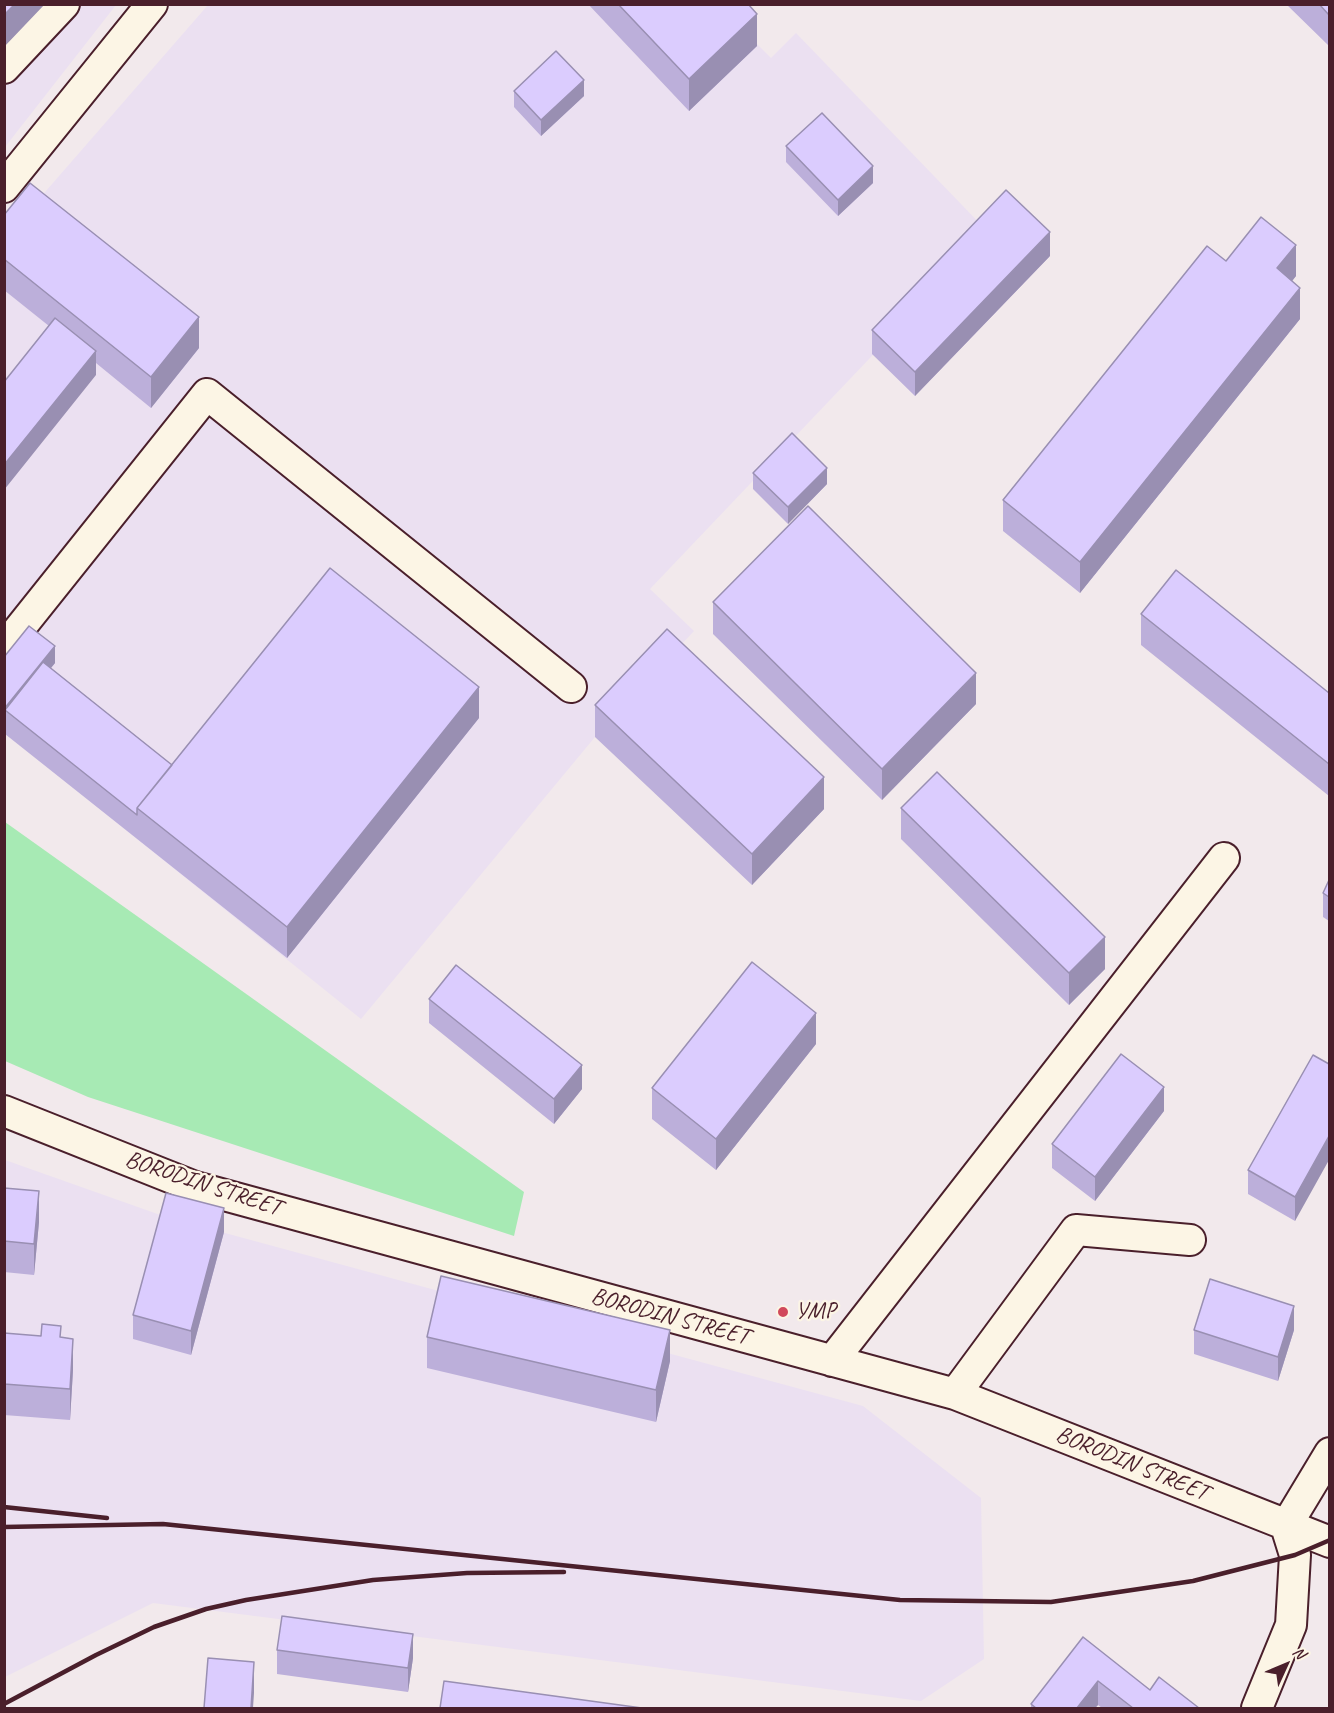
<!DOCTYPE html>
<meta charset="utf-8">
<style>
body{margin:0}
#map{position:relative;width:1334px;height:1713px;overflow:hidden;background:#f2e9ec;font-family:Caveat,sans-serif}
canvas{display:block}
.frame{position:absolute;inset:0;border:6px solid #4a1f2b;pointer-events:none}
.north{position:absolute;left:1256px;top:1635px;width:60px;height:60px;-webkit-text-stroke:4px #fcf5e5;paint-order:stroke;rotate:46deg;font-size:16px;font-weight:700;line-height:24px;text-align:center;color:#4a1f2b}
.north::after{content:'';display:block;margin:auto;width:21px;height:27px;background:#4a1f2b;clip-path:polygon(50% 0,100% 100%,50% 72%,0 100%)}
</style>
<div id="map">
<canvas width="1334" height="1713"></canvas>
<div class="frame"></div>
<div class="north">N</div>
</div>
<script>
const g = document.querySelector('canvas').getContext('2d');
g.lineJoin = 'round';
function fillPath(path, color) { g.fillStyle = color; g.fill(path, 'evenodd'); }
const poly = rows => new Path2D(rows.map(r => 'M' + r).join(''));
function stroke(path, color, width, dash) { g.strokeStyle = color; g.lineWidth = width; g.lineCap = dash ? 'butt' : 'round'; g.setLineDash(dash || []); g.stroke(path); }
function write(font, color, halo, rows, align = 'center') {
  g.font = font + ' Caveat,sans-serif'; g.lineWidth = 4.5; g.setLineDash([]); g.textBaseline = 'middle'; g.strokeStyle = halo; g.fillStyle = color; for (const [text, x, y, turn = 0] of rows) {
    g.save(); g.translate(x, y); g.rotate((+turn || 0) * Math.PI / 180); g.textAlign = isNaN(turn) ? turn : align; if (halo) g.strokeText(text, 0, 0); g.fillText(text, 0, 0); g.restore();
  }
}
fillPath(poly([
 [5,5,116,5,5,147],
 [208,5,718,5,771,58,796,33,989,233,650,589,694,631,595,737,361,1019,5,733,5,238],
 [5,1160,166,1217,863,1406,981,1498,984,1659,921,1701,153,1603,5,1677]
]), '#ebe0f1');
fillPath(poly([
 [5,822,524,1192,514,1236,88,1097,5,1061]
]), '#a7eab4');
const minor = poly([
 [4,68,64,4],
 [4,187,152,4],
 [4,648,207,394,571,687],
 [4,1111,195,1187,955,1394,1330,1542],
 [832,1361,1224,858],
 [955,1394,1076,1230,1190,1240],
 [1257,1708,1291,1625,1295,1555,1286,1526,1330,1453]
]);
stroke(minor, '#4a1f2b', 34);
stroke(minor, '#fcf5e5', 30);
stroke(poly([
 [4,1507,107,1518],
 [4,1527,163,1524,900,1600,1051,1602,1193,1581,1295,1555,1330,1540],
 [4,1704,96,1655,154,1627,206,1609,246,1600,373,1580,467,1573,564,1572]
]), '#4a1f2b', 4.5);
fillPath(poly([
 [588,4,748,4,757,46,689,111],
 [1286,4,1329,4,1329,46],
 [514,91,584,96,541,136,514,107],
 [786,146,873,183,838,216,786,162],
 [4,215,199,348,151,408,96,363,96,375,49,326,4,290],
 [1050,256,915,396,872,354,872,330],
 [1226,261,1296,276,1292,281,1300,319,1080,593,1003,531,1003,500],
 [753,473,827,484,788,524,753,489],
 [713,602,976,704,882,800,713,634],
 [1141,614,1329,693,1329,796,1141,645],
 [4,657,55,663,51,668,172,765,479,718,287,958,5,734],
 [595,705,824,809,752,885,595,737],
 [901,808,1105,969,1069,1005,901,839],
 [1329,880,1329,921,1323,917,1323,893],
 [429,999,582,1089,554,1124,429,1023],
 [816,1044,716,1170,652,1119,652,1088],
 [1329,1064,1295,1221,1248,1194,1248,1170],
 [1164,1111,1095,1201,1052,1168,1052,1144],
 [4,1188,39,1222,34,1275,4,1272],
 [224,1232,191,1355,133,1339,133,1315],
 [1194,1330,1294,1330,1278,1381,1194,1354],
 [4,1333,61,1338,73,1370,70,1420,4,1415],
 [427,1337,670,1361,656,1422,427,1368],
 [1083,1637,1150,1690,1199,1708,1102,1708,1098,1705,1095,1708,1031,1708,1031,1704],
 [277,1650,413,1658,408,1692,277,1674]
]), '#bcafda');
fillPath(poly([
 [15,4,45,4,4,47,4,15],
 [757,14,757,46,689,111,689,79],
 [584,80,584,96,541,136,541,120],
 [873,166,873,183,838,216,838,200],
 [1050,232,1050,256,915,396,915,372],
 [1296,245,1296,276,1277,300,1277,268],
 [1300,288,1300,319,1080,593,1080,562],
 [199,317,199,348,151,408,151,377],
 [96,351,96,375,4,490,4,465],
 [827,468,827,484,788,524,788,507],
 [55,646,55,663,12,715,5,710,4,725,4,709],
 [976,673,976,704,882,800,882,769],
 [479,687,479,718,287,958,287,927],
 [824,777,824,809,752,885,752,854],
 [1105,937,1105,969,1069,1005,1069,973],
 [816,1013,816,1044,716,1170,716,1139],
 [582,1065,582,1089,554,1124,554,1099],
 [1164,1087,1164,1111,1095,1201,1095,1177],
 [1329,1136,1329,1160,1295,1221,1295,1197],
 [39,1191,39,1222,34,1275,34,1244],
 [224,1208,224,1232,191,1355,191,1331],
 [1294,1306,1294,1330,1278,1381,1278,1357],
 [670,1330,670,1361,656,1422,656,1390],
 [73,1339,73,1370,70,1420,70,1389],
 [413,1634,413,1658,408,1692,408,1668],
 [254,1662,254,1693,253,1708,251,1708],
 [1098,1681,1098,1705,1095,1708,1077,1708]
]), '#998fb2');
const building = poly([
 [4,4,15,4,4,15,4,4],
 [618,4,748,4,757,14,689,79,618,4],
 [1319,4,1329,4,1329,15,1319,4],
 [556,51,584,80,541,120,514,91,556,51],
 [822,113,873,166,838,200,786,146,822,113],
 [30,183,199,317,151,377,4,259,4,215,30,183],
 [1006,190,1050,232,915,372,872,330,1006,190],
 [1261,217,1296,245,1277,268,1300,288,1080,562,1003,500,1207,246,1226,261,1261,217],
 [55,318,96,351,4,465,4,382,55,318],
 [792,433,827,468,788,507,753,473,792,433],
 [808,506,976,673,882,769,713,602,808,506],
 [330,568,479,687,287,927,137,808,330,568],
 [1176,570,1329,693,1329,764,1141,614,1176,570],
 [29,626,55,646,4,709,4,657,29,626],
 [667,629,824,777,752,854,595,705,667,629],
 [43,662,172,765,137,808,137,815,5,710,43,662],
 [937,772,1105,937,1069,973,901,808,937,772],
 [1329,880,1329,897,1323,893,1329,880],
 [752,962,816,1013,716,1139,652,1088,752,962],
 [456,965,582,1065,554,1099,429,999,456,965],
 [1121,1054,1164,1087,1095,1177,1052,1144,1121,1054],
 [1313,1055,1329,1064,1329,1136,1295,1197,1248,1170,1313,1055],
 [4,1188,39,1191,34,1244,4,1241,4,1188],
 [166,1193,224,1208,191,1331,133,1315,166,1193],
 [441,1276,670,1330,656,1390,427,1337,441,1276],
 [1210,1279,1294,1306,1278,1357,1194,1330,1210,1279],
 [42,1324,61,1326,60,1337,73,1339,70,1389,4,1384,4,1333,41,1336,42,1324],
 [282,1616,413,1634,408,1668,277,1650,282,1616],
 [1083,1637,1150,1690,1159,1677,1199,1708,1133,1708,1098,1681,1077,1708,1036,1708,1031,1704,1083,1637],
 [208,1658,254,1662,251,1708,204,1708,208,1658],
 [444,1681,642,1708,440,1708,444,1681]
]);
fillPath(building, '#dbccfe');
stroke(building, '#998fb2', 1.5);
for (const [x, y, r, color] of [
 [783,1312,6,"#d1495b"]
]) { const dot = new Path2D(); dot.arc(x, y, r, 0, 2 * Math.PI); g.fillStyle = color; g.fill(dot); stroke(dot, '#fcf5e5', 2); }
write('24px', '#4a1f2b', '#fcf5e5', [
 ["BORODIN STREET",203,1184,18],
 ["BORODIN STREET",670,1317,15],
 ["BORODIN STREET",1132,1464,22]
]);
write('24px', '#4a1f2b', '#fcf5e5', [
 ["УМР",795,1312]
], 'left');
</script>
